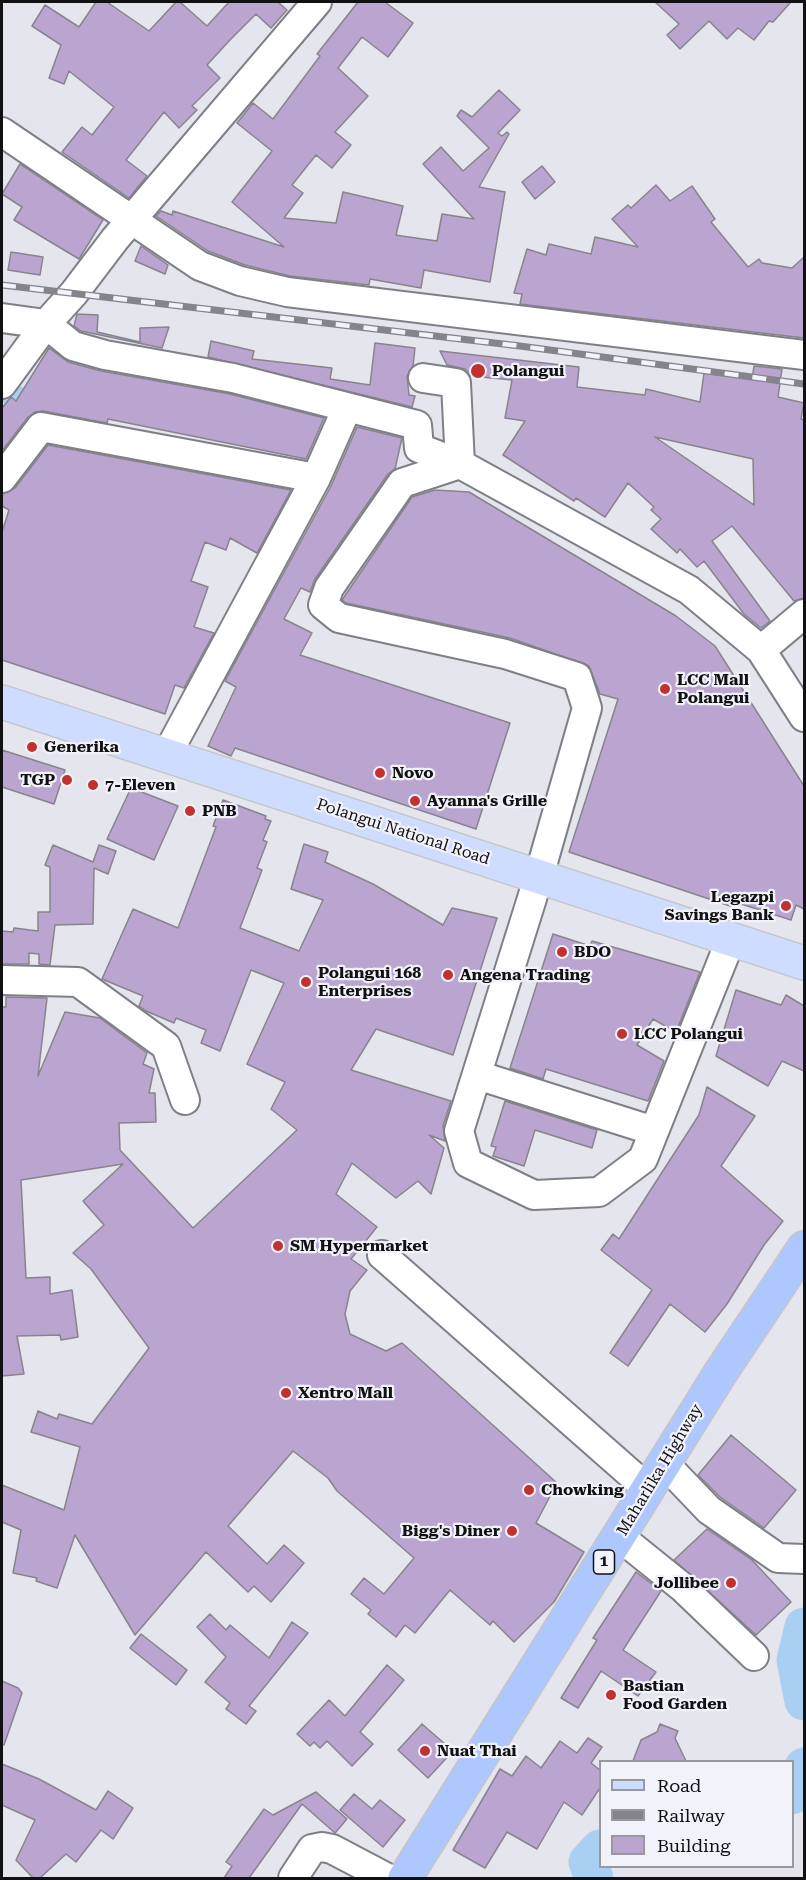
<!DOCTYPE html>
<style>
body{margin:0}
#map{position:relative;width:806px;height:1880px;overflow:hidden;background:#e5e5ee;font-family:"Roboto Serif",serif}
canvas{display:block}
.frame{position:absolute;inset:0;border:3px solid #111113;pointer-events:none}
.legend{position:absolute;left:599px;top:1760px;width:195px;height:108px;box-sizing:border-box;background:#f2f2fb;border:2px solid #98989e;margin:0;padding:8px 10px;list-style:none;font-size:18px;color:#111113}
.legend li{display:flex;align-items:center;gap:12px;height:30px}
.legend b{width:30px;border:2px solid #98989e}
</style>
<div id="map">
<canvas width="806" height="1880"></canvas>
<div class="frame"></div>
<ul class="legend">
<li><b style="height:8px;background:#ceddff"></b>Road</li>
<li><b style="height:8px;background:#84848a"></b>Railway</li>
<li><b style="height:16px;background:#baa5d0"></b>Building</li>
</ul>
</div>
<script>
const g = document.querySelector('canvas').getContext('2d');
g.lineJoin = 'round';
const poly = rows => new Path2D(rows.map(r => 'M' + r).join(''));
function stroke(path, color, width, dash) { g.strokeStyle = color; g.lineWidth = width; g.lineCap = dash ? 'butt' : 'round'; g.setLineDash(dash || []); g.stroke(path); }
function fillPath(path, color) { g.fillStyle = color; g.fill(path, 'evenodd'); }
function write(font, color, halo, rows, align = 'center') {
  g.font = font + ' "Roboto Serif",serif'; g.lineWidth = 4.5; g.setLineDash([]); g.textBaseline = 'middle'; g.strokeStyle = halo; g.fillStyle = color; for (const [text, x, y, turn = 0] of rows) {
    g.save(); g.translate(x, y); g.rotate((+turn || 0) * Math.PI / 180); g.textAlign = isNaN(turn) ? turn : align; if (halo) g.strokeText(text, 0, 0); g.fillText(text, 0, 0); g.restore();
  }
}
stroke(poly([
 [2,390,47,410]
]), '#a9d0f3', 22);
stroke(poly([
 [804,1627,796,1660,804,1701],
 [792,1795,804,1767],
 [594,1878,588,1862,600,1849]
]), '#a9d0f3', 39);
const building = poly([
 [96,2,107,2,149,31,176,2,180,2,207,26,229,2,278,2,287,10,271,28,256,14,230,40,207,65,220,78,192,106,197,110,179,128,164,112,126,160,147,176,129,198,62,152,82,127,92,135,114,107,69,71,64,84,49,78,61,45,32,26,45,5,79,27,96,2],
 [358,2,385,2,413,23,388,57,362,37,338,68,368,96,335,132,351,145,332,168,316,155,292,185,303,193,284,218,336,223,343,192,403,206,396,235,402,236,437,241,442,214,474,219,423,164,441,147,463,171,489,148,457,116,461,110,472,117,499,90,520,110,498,133,502,136,507,132,509,134,479,187,505,192,490,282,424,270,421,288,370,279,369,285,290,276,245,265,208,251,156,216,161,211,172,215,173,211,284,247,232,202,272,151,237,123,253,103,273,119,320,56,317,54,358,2],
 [655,2,791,2,773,22,769,21,754,40,738,28,727,39,709,21,680,49,667,35,679,24,655,2],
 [20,164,103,220,79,259,14,220,22,207,2,194,20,164],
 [542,166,555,182,535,199,522,182,542,166],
 [656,185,670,201,692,186,715,219,711,222,748,267,759,259,762,263,792,268,804,257,804,338,520,304,522,294,514,293,527,249,546,255,549,244,591,254,595,237,638,247,612,219,628,205,631,208,656,185],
 [141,246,168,265,165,274,135,261,141,246],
 [11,252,43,257,40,275,8,270,11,252],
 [77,314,98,315,97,332,140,342,140,328,169,327,162,348,81,331,74,326,77,314],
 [211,341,254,351,252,359,332,368,330,379,370,385,375,343,415,348,413,366,407,376,409,395,415,396,412,407,208,357,211,341],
 [49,348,68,362,101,371,230,394,324,418,306,459,108,419,107,423,43,411,35,412,28,417,2,451,2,408,11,397,16,401,49,348],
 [440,351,579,367,577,387,645,395,646,389,700,402,704,373,752,379,754,366,782,369,778,397,804,403,801,419,804,420,804,598,794,601,732,526,712,541,770,621,761,628,744,614,704,561,697,567,680,549,677,553,651,529,661,519,651,510,654,507,628,483,605,517,576,498,574,501,503,455,525,421,505,418,512,380,471,376,465,369,447,365,440,351],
 [655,437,753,459,754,505,655,437],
 [357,427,402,438,395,469,388,474,315,579,310,592,301,588,284,619,312,633,300,655,510,723,476,829,235,748,231,756,208,746,236,687,225,681,331,486,357,427],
 [48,445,291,490,257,553,230,538,226,550,205,542,191,581,208,587,194,627,214,633,184,688,175,685,165,714,2,660,2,532,9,510,2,506,2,494,15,488,48,445],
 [435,490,469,492,676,616,715,646,804,786,804,909,796,905,791,920,735,902,733,907,569,852,618,699,600,694,589,666,510,638,346,603,342,600,412,497,435,490],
 [2,750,65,770,54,804,2,787,2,750],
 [131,788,178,806,154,860,107,839,131,788],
 [223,800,266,816,265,819,271,821,263,840,267,842,257,868,262,870,240,928,299,951,323,900,291,889,304,844,328,852,325,862,373,884,443,925,452,908,497,918,453,1055,376,1029,351,1070,451,1101,443,1126,445,1141,429,1135,444,1148,431,1194,418,1181,396,1198,352,1163,336,1194,377,1227,351,1259,367,1270,350,1291,345,1314,350,1334,386,1351,402,1343,557,1483,536,1523,584,1552,554,1602,514,1642,493,1621,490,1625,450,1590,415,1633,405,1625,396,1637,368,1614,371,1610,351,1594,364,1578,384,1594,414,1558,337,1491,328,1478,293,1451,228,1526,267,1564,284,1545,304,1563,271,1602,254,1586,248,1592,206,1552,135,1635,75,1535,57,1588,36,1581,37,1578,13,1573,21,1530,2,1522,2,1485,64,1510,80,1447,31,1432,38,1411,57,1419,59,1414,92,1424,149,1348,91,1269,73,1253,104,1225,83,1201,123,1164,21,1180,26,1278,50,1277,50,1294,72,1290,78,1337,61,1340,60,1335,17,1336,24,1374,2,1376,2,1007,6,1007,6,997,47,998,38,1076,65,1012,100,1018,147,1053,143,1064,154,1069,149,1093,155,1093,156,1122,119,1123,120,1150,193,1228,297,1130,271,1109,285,1082,247,1064,284,983,251,970,220,1051,201,1043,206,1030,176,1018,174,1023,146,1011,139,1006,143,996,102,979,133,909,178,928,216,827,213,826,223,800],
 [53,845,93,862,99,845,116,851,108,874,94,868,93,924,55,925,50,965,39,964,39,954,29,953,29,964,2,964,2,931,13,932,14,928,38,931,38,912,50,912,50,867,45,865,53,845],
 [553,934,590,946,592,941,700,972,676,1032,653,1019,637,1045,664,1061,648,1101,546,1069,543,1079,510,1068,553,934],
 [736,990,781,1005,786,995,804,1006,804,1071,782,1061,768,1086,716,1056,736,990],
 [707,1087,755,1116,721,1166,783,1221,764,1245,727,1304,705,1332,670,1304,628,1366,610,1353,652,1290,601,1250,613,1234,619,1239,699,1115,707,1087],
 [505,1101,597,1130,592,1148,535,1130,524,1166,493,1156,496,1147,491,1146,505,1101],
 [731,1435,796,1490,764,1528,720,1497,698,1475,731,1435],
 [707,1529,752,1560,791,1602,756,1635,674,1560,707,1529],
 [636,1572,661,1591,623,1650,656,1672,638,1696,601,1671,578,1708,561,1698,597,1640,593,1638,636,1572],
 [210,1614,226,1630,230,1625,269,1658,292,1622,308,1633,249,1706,256,1711,246,1724,226,1709,230,1703,205,1682,226,1657,197,1627,210,1614],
 [141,1634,187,1670,176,1685,130,1648,141,1634],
 [387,1665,404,1680,360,1732,373,1744,352,1766,327,1741,320,1748,314,1742,310,1746,297,1734,329,1700,345,1716,387,1665],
 [2,1681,18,1688,22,1693,4,1745,2,1745,2,1681],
 [422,1724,453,1751,428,1778,398,1750,422,1724],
 [660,1724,678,1731,675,1738,686,1761,633,1761,641,1740,657,1732,660,1724],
 [588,1738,602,1747,591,1763,600,1770,600,1788,582,1815,564,1802,537,1849,507,1832,485,1868,453,1850,500,1769,512,1776,526,1756,541,1768,560,1741,577,1753,588,1738],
 [2,1764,39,1779,96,1810,108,1791,133,1808,113,1839,101,1830,76,1862,66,1854,40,1878,33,1878,16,1860,35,1820,2,1805,2,1764],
 [316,1792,347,1819,335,1833,302,1804,249,1878,224,1878,232,1866,226,1862,264,1809,273,1815,316,1792],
 [354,1794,372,1809,380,1800,405,1820,383,1847,340,1810,354,1794]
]);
fillPath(building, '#baa5d0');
stroke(building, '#88848c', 1.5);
const minor = poly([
 [2,132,200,266,240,281,287,292,804,355],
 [2,318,46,324,73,346,105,355,233,378,417,425,419,448,460,464,689,590,761,650,804,717],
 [423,378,456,383,460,464,402,483,329,588,323,605,339,618,505,654,577,677,587,708,539,876,459,1131,468,1163,534,1195,599,1192,643,1159,731,939],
 [2,384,46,324,74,293,115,239,317,2],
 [2,478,41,427,316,478],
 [761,650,804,614],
 [166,756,316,478,347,408],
 [2,980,78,982,166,1046,185,1100],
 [477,1075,654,1131],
 [382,1255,649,1490],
 [664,1463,709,1510,778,1558,804,1559],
 [620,1537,682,1587,754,1656],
 [293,1878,312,1849,322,1847,332,1849,387,1878]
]);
const major = poly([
 [2,702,804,963]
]);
const highway = poly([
 [405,1878,721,1372,804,1248]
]);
stroke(minor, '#7f7f87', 32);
stroke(major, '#c6c6c6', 36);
stroke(highway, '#c6c6c6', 36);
stroke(minor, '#fff', 28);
stroke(major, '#ceddff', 33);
stroke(highway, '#aec7ff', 33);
const rail = poly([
 [2,285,520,346,804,384]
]);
stroke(rail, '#84848a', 7);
stroke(rail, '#f2f2fb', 4.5, [14]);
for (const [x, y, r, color] of [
 [478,371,8,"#c1322e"],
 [665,689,6,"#c1322e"],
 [32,747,6,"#c1322e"],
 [380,773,6,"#c1322e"],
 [67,780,6,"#c1322e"],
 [93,785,6,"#c1322e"],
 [415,801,6,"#c1322e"],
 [190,811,6,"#c1322e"],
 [786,906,6,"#c1322e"],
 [562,952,6,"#c1322e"],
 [448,975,6,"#c1322e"],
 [306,982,6,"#c1322e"],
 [622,1034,6,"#c1322e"],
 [278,1246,6,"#c1322e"],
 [286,1393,6,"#c1322e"],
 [529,1490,6,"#c1322e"],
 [512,1531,6,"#c1322e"],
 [731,1583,6,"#c1322e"],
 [611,1695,6,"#c1322e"],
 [425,1751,6,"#c1322e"]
]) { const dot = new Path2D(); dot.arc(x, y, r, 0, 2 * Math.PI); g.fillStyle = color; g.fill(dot); stroke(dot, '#f2f2fb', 2); }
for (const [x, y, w] of [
 [604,1562,21]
]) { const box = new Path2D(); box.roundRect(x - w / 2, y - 12, w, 24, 4.5); g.fillStyle = '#f2f2fb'; g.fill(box); stroke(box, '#111113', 1.5); }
write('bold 15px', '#111113', null, [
 ["1",604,1562]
]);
write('bold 16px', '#111113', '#f2f2fb', [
 ["Polangui",492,371],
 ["LCC Mall",677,680],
 ["Polangui",677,698],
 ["Generika",44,747],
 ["Novo",392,773],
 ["TGP",55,780,"right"],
 ["7-Eleven",105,785],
 ["Ayanna's Grille",427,801],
 ["PNB",202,811],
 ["Legazpi",774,897,"right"],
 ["Savings Bank",774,915,"right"],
 ["BDO",574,952],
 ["Polangui 168",318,973],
 ["Enterprises",318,991],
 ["Angena Trading",460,975],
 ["LCC Polangui",634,1034],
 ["SM Hypermarket",290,1246],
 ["Xentro Mall",298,1393],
 ["Chowking",541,1490],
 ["Bigg's Diner",500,1531,"right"],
 ["Jollibee",719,1583,"right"],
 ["Bastian",623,1686],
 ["Food Garden",623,1704],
 ["Nuat Thai",437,1751]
], 'left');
write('16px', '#111113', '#f2f2fb', [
 ["Polangui National Road",403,832,18],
 ["Maharlika Highway",660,1470,-59]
]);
</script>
